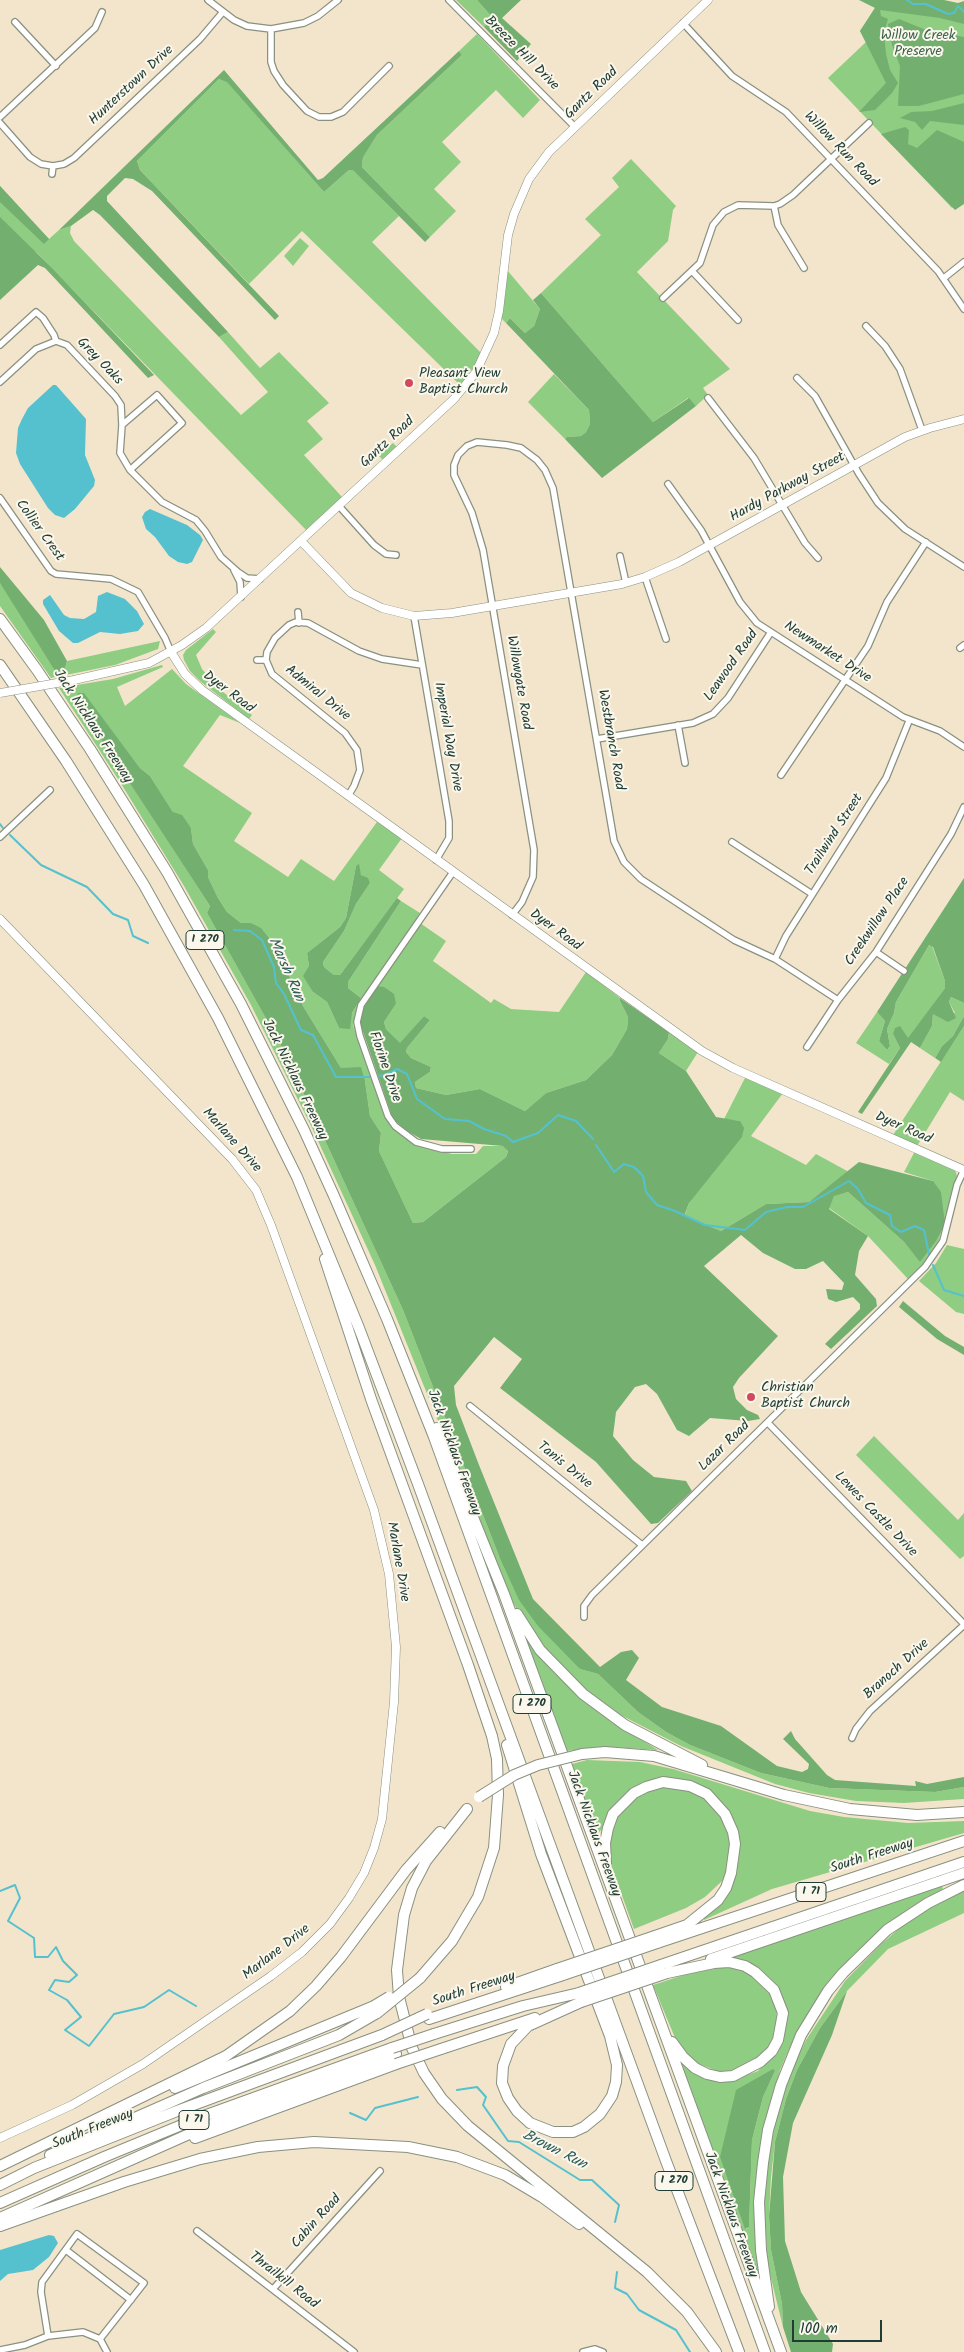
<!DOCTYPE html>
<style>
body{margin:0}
#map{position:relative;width:964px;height:2352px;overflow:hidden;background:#f3e5cb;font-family:Kalam,sans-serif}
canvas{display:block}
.scale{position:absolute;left:792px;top:2320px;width:90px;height:22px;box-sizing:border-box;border:2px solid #1f3d34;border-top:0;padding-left:6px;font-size:15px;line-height:18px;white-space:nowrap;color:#1f3d34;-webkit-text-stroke:4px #fbf7ec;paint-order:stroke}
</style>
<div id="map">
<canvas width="964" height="2352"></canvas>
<div class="scale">100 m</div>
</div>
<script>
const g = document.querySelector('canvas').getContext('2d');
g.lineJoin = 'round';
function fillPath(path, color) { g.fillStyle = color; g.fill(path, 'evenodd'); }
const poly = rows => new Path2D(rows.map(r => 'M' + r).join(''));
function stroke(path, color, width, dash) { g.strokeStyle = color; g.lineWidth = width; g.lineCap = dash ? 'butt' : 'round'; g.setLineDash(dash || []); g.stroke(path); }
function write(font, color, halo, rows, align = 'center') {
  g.font = font + ' Kalam,sans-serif'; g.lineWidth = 4; g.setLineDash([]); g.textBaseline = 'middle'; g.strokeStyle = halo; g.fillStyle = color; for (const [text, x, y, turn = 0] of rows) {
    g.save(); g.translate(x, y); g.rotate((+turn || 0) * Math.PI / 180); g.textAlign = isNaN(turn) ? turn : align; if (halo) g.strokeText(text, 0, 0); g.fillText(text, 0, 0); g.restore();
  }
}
fillPath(poly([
 [456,0,477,0,492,17,484,27],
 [880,0,964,6,964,199,952,208,828,78,866,42,860,31],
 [477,34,540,100,523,118,496,90,442,142,461,162,434,189,456,211,430,237,362,167,363,156,377,135,462,55,459,51],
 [219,79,227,81,324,192,349,170,353,169,399,216,372,242,482,354,463,383,458,383,302,231,249,284,140,170,137,161],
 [631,159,676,206,673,210,668,241,637,272,730,369,703,388,708,395,696,406,688,398,653,422,541,293,601,235,585,219,619,187,612,178],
 [0,186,49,239,59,230,71,226,70,233,74,241,241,415,268,392,219,337,228,332,260,368,279,352,329,403,307,421,323,439,304,455,342,497,307,531,36,252,0,286],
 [300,238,309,246,293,266,284,256],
 [507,270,540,309,534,326,525,333,510,318,506,323,501,318],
 [554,374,589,410,590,424,586,432,581,436,567,437,565,439,528,402],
 [393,443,397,447,383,460,378,455],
 [0,583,64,672,67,661,160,641,158,649,115,665,51,678,0,606],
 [213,629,216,632,196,655,202,669,218,688,252,715,249,719,201,682,190,671,184,660,183,655,186,650],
 [162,665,163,667,117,687,125,706,172,669,186,684,240,723,220,715,183,766,252,813,234,841,288,877,301,859,334,881,377,822,402,838,379,870,404,889,340,975,334,975,324,967,323,962,344,931,356,904,370,883,361,875,356,866,346,918,340,927,307,953,313,992,327,1002,339,1028,352,1013,361,998,348,988,348,982,401,901,420,913,355,1014,353,1025,377,1095,387,1118,395,1129,413,1144,452,1154,476,1154,483,1146,504,1146,508,1150,506,1157,423,1222,413,1223,379,1151,381,1133,370,1116,365,1081,341,1068,303,1006,276,947,251,923,241,923,227,912,218,898,208,877,208,870,193,844,191,828,173,812,150,776,140,768,84,694,75,698,210,906,207,913,283,1049,403,1310,499,1556,580,1669,598,1674,638,1712,666,1732,690,1745,761,1773,829,1788,935,1792,964,1787,964,1799,904,1803,856,1801,809,1793,775,1784,681,1746,605,1707,574,1682,546,1651,522,1618,508,1594,375,1265,313,1130,251,1005,184,886,120,782,59,688,113,679],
 [420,923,446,941,433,961,491,1003,494,999,511,1009,559,1012,586,972,620,998,620,1001,628,1017,627,1029,612,1055,586,1080,546,1093,525,1111,480,1089,446,1095,416,1088,415,1082,430,1072,431,1067,411,1058,406,1052,407,1048,430,1020,424,1016,400,1044,386,1029,384,1022,396,1004,377,986],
 [929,945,932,946,945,981,945,988,908,1039,893,1034,900,1048,889,1064,856,1043,877,1012,885,1021,879,1041,887,1050,890,1046,887,1029,894,1013,896,1002],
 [951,997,964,1003,964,1016,953,1036,942,1046,935,1058,920,1048,932,1026,933,1013,955,1013,949,1002],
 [964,1026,964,1101,950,1092,917,1146,893,1135],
 [669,1032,698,1052,686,1071,659,1053,668,1039],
 [746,1076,783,1093,751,1136,806,1165,816,1154,849,1172,809,1202,766,1204,721,1231,684,1217,689,1203,740,1121,724,1119],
 [915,1151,955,1170,957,1176,938,1243,926,1262,908,1279,868,1236,829,1208,834,1195,848,1192,904,1242,920,1261,933,1181,904,1172],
 [947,1245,964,1249,964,1314,956,1312,919,1281,936,1263],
 [874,1436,958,1520,964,1513,964,1556,960,1559,856,1455],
 [515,1621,626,1730,658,1750,611,1747,566,1751],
 [587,1760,640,1762,673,1769,810,1811,844,1817,908,1823,964,1821,964,1833,772,1889,704,1920,704,1918,724,1900,730,1890,739,1859,736,1828,721,1802,711,1793,651,1782,596,1835,572,1764],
 [677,1786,700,1795,720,1812,730,1835,731,1852,727,1869,722,1881,705,1897,686,1908,634,1929,609,1859,608,1847,614,1822,620,1812,641,1794,662,1787],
 [942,1886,943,1889,881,1930,854,1954,837,1973,800,2028,789,2049,780,2070,762,2132,755,2212,759,2277,679,2061,733,2080,758,2071,777,2050,780,1994,761,1970,752,1965,734,1959,734,1956],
 [775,2071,763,2097,752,2140,749,2227,746,2229,736,2091],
 [964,1891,964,1913,888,1949,847,1991,820,2028,797,2070,786,2099,775,2142,771,2177,769,2216,771,2250,782,2304,783,2327,768,2266,764,2208,767,2163,777,2113,788,2077,806,2040,845,1981,881,1944,901,1927,926,1910],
 [711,1966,737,1966,765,1983,776,2004,777,2019,774,2036,769,2046,758,2059,736,2070,720,2072,691,2061,678,2045,653,1985]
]), '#8fcd82');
fillPath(poly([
 [477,0,521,0,502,18,531,44,517,61,484,27,492,17],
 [859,0,944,0,958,3,964,1,964,24,940,18,880,10,881,16,888,19,884,33,886,54,890,70,898,83,892,93,875,110,859,112,886,83,860,31,875,8],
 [899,19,926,30,964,37,964,94,919,106,898,106,900,66,892,45,888,24],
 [459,51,462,55,377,135,363,157,362,167,430,237,425,242,353,170,349,170,324,192,227,82,219,79,137,161,140,170,279,316,275,320,152,191,133,179,125,178,107,196,107,201,228,332,219,337,100,215,93,210,71,226,59,230,224,70,318,180,323,178],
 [964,103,964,125,930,121,922,130,915,122,900,118,911,112,932,111],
 [905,127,909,130,908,144,917,148,937,130,964,142,964,204,955,210,881,134],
 [0,186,49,239,44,244,0,202],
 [0,217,52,268,154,375,148,378,45,268,38,265,0,300],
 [541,293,653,422,689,398,696,406,602,478,565,439,567,437,581,436,586,432,590,424,589,410,506,323,510,318,525,333,534,326,540,309,533,300],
 [0,567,44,620,67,661,64,672,59,677,0,583],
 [78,693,84,693,140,768,150,776,173,812,182,815,191,828,193,844,208,870,208,877,218,898,227,912,241,923,251,923,261,928,276,947,303,1006,341,1068,361,1067,365,1081,370,1116,381,1133,379,1151,413,1223,423,1222,506,1157,508,1151,503,1146,421,1139,407,1131,393,1119,360,1023,362,1009,377,986,384,987,394,994,396,1004,384,1022,386,1029,400,1043,424,1016,430,1020,407,1048,406,1052,411,1058,431,1067,430,1072,415,1082,416,1088,446,1095,480,1089,525,1111,546,1093,586,1080,612,1055,627,1029,628,1017,620,1001,620,998,669,1032,668,1039,659,1053,686,1071,716,1117,740,1121,744,1128,742,1137,689,1203,684,1216,721,1231,766,1204,809,1202,859,1162,933,1181,941,1192,945,1224,936,1241,920,1262,904,1242,848,1192,834,1196,829,1209,868,1236,859,1251,855,1275,876,1299,877,1306,831,1349,825,1344,860,1309,860,1304,853,1297,836,1302,828,1299,826,1289,842,1290,844,1283,823,1261,806,1269,795,1269,763,1253,741,1235,704,1266,778,1336,739,1378,733,1387,736,1399,747,1410,758,1415,760,1419,748,1421,710,1418,689,1436,677,1430,657,1394,646,1384,635,1387,616,1412,613,1436,633,1460,654,1477,686,1481,692,1491,658,1523,651,1524,596,1462,500,1388,522,1359,494,1337,454,1386,456,1405,479,1465,533,1599,600,1667,621,1652,632,1650,639,1658,626,1680,662,1707,721,1726,777,1766,802,1772,808,1769,809,1764,783,1739,791,1731,795,1739,827,1775,835,1780,916,1786,915,1781,927,1784,964,1777,964,1787,935,1792,829,1788,761,1773,690,1745,666,1732,638,1712,598,1674,580,1669,538,1626,519,1600,499,1556,403,1310,283,1049,207,913,210,906,75,699],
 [359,864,361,875,368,878,370,883,356,904,344,931,323,962,324,967,334,975,340,975,397,898,401,901,348,982,348,988,361,998,352,1013,350,1029,339,1028,327,1002,313,992,303,976,309,966,307,953,340,927,346,918,356,866],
 [964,878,964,1003,951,997,949,1002,956,1018,948,1022,933,1014,932,1026,920,1048,911,1042,862,1114,858,1112,900,1048,893,1034,895,1028,900,1026,908,1038,945,988,945,981,933,947,929,945,896,1002,894,1013,887,1029,890,1046,887,1050,879,1041,885,1021,877,1012],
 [964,1016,964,1026,941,1062,935,1058,942,1046,953,1036],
 [903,1301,945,1336,964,1347,964,1355,937,1339,899,1307],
 [847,1991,832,2035,793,2123,783,2177,785,2241,801,2292,833,2344,832,2352,791,2352,783,2327,782,2304,771,2250,769,2216,775,2142,786,2099,797,2070,820,2028],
 [773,2069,775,2071,763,2097,752,2140,749,2227,745,2229,720,2157,736,2090]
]), '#73b070');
fillPath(poly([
 [53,385,56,385,86,419,85,455,95,480,94,486,75,509,64,518,55,515,48,508,20,464,16,453,18,428,22,419,28,408],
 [150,509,187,525,200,535,203,540,192,562,187,564,178,562,169,556,155,537,146,529,142,517,145,512],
 [107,592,125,599,137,611,144,624,138,631,120,634,100,632,78,643,73,643,59,631,43,604,43,600,50,595,64,615,70,618,84,619,96,612,98,596],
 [49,2235,54,2236,58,2243,49,2257,33,2270,8,2274,0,2281,0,2250]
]), '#55c1cf');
stroke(poly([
 [907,0,913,4,926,4,948,14,954,13,958,6,964,12],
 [0,824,3,828],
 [10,835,41,865,87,887,113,914,128,920,133,936,148,943],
 [234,930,250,931,262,940,274,967,276,983,284,994,301,1030,313,1035,336,1077,369,1077,385,1075,397,1069,407,1074,417,1099,445,1119,469,1121,484,1129,506,1136,513,1142,538,1133,558,1115,576,1121,593,1139],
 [596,1145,614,1172,624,1164,634,1167,643,1176,646,1192,657,1205,675,1211,705,1225,745,1230,766,1212,787,1207,803,1207,849,1181,858,1189,866,1203,890,1215,892,1226,901,1232,915,1226,924,1230,929,1254],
 [933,1265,944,1290,964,1296],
 [0,1891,15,1885,20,1898,8,1921,34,1938,35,1957,48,1957,56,1947,63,1961,77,1975,69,1982,55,1980,49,1990,67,2000,81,2017,65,2030,89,2046,114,2014,144,2007,169,1990,196,2006],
 [457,2090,477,2087,486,2097,483,2105,508,2141,519,2142,580,2180,592,2180,619,2205,615,2222],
 [350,2113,366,2120,375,2108,418,2097],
 [617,2272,615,2288,627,2294,639,2310,676,2330,690,2352]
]), '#55c1cf', 2);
const street = poly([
 [208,0,234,20,247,26,271,29,304,23,318,16,338,0],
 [449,0,575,127],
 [15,22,56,66],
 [683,23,732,76,786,112,938,271,964,309],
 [271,29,271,62,274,71,283,85,307,111,319,117,331,117,343,112,389,66],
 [0,117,95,28,102,12],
 [0,123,30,157,41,164,53,166,64,164,74,158,200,39,222,13],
 [52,174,53,166],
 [774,206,778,225,804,268],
 [692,271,738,320],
 [944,278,964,262],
 [663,298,700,263,713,225,724,212,738,205,774,206,780,204,793,195,869,123],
 [866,326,885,346,900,369,922,430],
 [56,341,67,345,115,396,121,405,122,425,120,453,130,470,162,502,196,520,205,531,221,557,238,572,247,578,260,579],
 [0,345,36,312,43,318,54,335,56,341],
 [797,378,815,396,859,474,878,503,905,529,964,567],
 [0,382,36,349,56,341],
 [708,398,754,458,805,543,818,558],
 [122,425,157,395,182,423,130,470],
 [668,484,701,530,740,602,757,623,903,717,940,731,964,747],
 [0,498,51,571,56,574,111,579,138,592,165,638,171,652],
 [339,506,374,545,386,554,396,555],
 [620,556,626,583],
 [234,570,240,582,241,597],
 [645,577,666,639],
 [298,612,299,623],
 [414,616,449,821,449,838,436,860],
 [960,648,964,645],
 [257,660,266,660],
 [678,725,685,763],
 [597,739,693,723,713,714,728,698,771,632],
 [781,775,868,646,887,602,926,542],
 [348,796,354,786,360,770,357,750,345,733,272,674,266,660,267,652,275,638,289,625,296,622,308,623,359,651,382,659,422,665],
 [0,837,50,790],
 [732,842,812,894],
 [453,872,361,1005,357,1022,360,1036,388,1116,395,1126,416,1142,442,1149,471,1149],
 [512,915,522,902,533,877,534,850,483,550,472,513,454,475,454,465,458,455,467,446,477,442,507,445,521,448,537,460,545,470,553,488,614,841,624,862,641,879,688,910,734,940,775,959,838,1000],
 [876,952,904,971],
 [775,959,786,936,886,778,909,721],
 [807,1047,838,1000,876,952,951,834,964,807],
 [470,1406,642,1545],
 [768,1423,964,1624],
 [584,1617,584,1606,592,1595,925,1267,943,1241,957,1185,964,1170],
 [852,1738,856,1729,870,1711,964,1625],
 [197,2231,354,2352],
 [66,2250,131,2300],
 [273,2289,380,2171],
 [48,2336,41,2292,42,2282,77,2234,144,2283,100,2339],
 [0,2350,25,2345,48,2336,83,2332,100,2339,107,2352],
 [583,2352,595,2349,603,2352]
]);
const secondary = poly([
 [301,541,351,593,382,608,414,616,452,613,622,584,645,577,679,562,905,437,930,428,964,419],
 [171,652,185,674,202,690,702,1051,733,1068,964,1170],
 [74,680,149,663,182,645,206,628,454,399,476,372,494,333,499,311,508,235,514,214,529,179,549,152,708,0],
 [0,919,232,1159,256,1190,271,1225,374,1510,389,1574,396,1647,394,1702,382,1819,374,1848,364,1873,349,1898,330,1924,302,1952,271,1976,143,2064,72,2105,0,2138]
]);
const highway = poly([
 [0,619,37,670,90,749,167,872,241,1004,304,1130,334,1196,387,1319,434,1437,765,2352],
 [0,665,66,761,144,885,218,1018,297,1177,359,1328,418,1484,666,2161,739,2352],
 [325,1259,371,1399,468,1665,492,1736,497,1759,498,1795,494,1848,478,1897,452,1941,420,1978],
 [437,1428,504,1594,781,2352],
 [517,1614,540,1650,583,1694,625,1725,702,1765],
 [507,1745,541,1854,610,2036,617,2065,616,2082,612,2096,600,2114,584,2127,573,2132,553,2132,530,2123,517,2111,508,2098,502,2083,503,2066,511,2044,528,2026,581,2002],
 [582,1754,605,1752,654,1756,784,1795,850,1809,917,1815,964,1812],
 [467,1809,426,1861,412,1888,404,1915,397,1970,399,1997,412,2048,424,2073,442,2099,468,2126,647,2272,687,2312,716,2352],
 [606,1864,605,1843,608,1828,613,1814,634,1793,646,1787,663,1782,690,1786,707,1794,725,1814,733,1832,735,1844,731,1873,726,1888,718,1900,687,1925,655,1936],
 [657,1943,964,1841],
 [711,1959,964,1873],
 [661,1965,964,1862],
 [667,1973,714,1963,729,1962,745,1966,755,1972,774,1990,783,2013,778,2040,772,2051,760,2062,733,2076,720,2077,707,2074,695,2068,683,2057,672,2042],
 [506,1987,557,1969],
 [429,2019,560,1976],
 [434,2034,523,2006,579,1993],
 [441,2049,535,2018],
 [175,2088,374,2006],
 [195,2138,396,2064],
 [50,2155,203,2088,339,2035,377,2013],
 [0,2166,226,2056,290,2011,316,1986,341,1957,406,1870,440,1832],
 [0,2185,34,2168,177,2111,382,2035],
 [0,2203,104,2157,201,2117,392,2048],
 [0,2218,214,2123,396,2054],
 [0,2226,124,2182,200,2159,258,2147,314,2142,408,2147,457,2157,505,2175,542,2197,579,2224],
 [769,2307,761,2250,759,2202,763,2163,768,2130,781,2085,801,2035,828,1991,843,1973,887,1930,928,1903,964,1885]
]);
stroke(street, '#899180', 8);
stroke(secondary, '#899180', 9);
stroke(highway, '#899180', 12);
stroke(street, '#fff', 5.5);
stroke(secondary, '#fff', 8);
stroke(highway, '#fff', 10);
const secondaryBridge = poly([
 [0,693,74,680]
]);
const highwayBridge = poly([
 [479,1797,514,1775,538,1765,582,1754],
 [557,1969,655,1936],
 [560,1976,657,1943],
 [579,1993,661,1965],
 [581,2002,667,1973],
 [374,2006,389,1997],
 [377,2013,420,1978],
 [382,2035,427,2014],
 [392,2048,434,2034],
 [396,2064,441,2049]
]);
stroke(secondaryBridge, '#899180', 9, []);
stroke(highwayBridge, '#899180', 12, []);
stroke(secondaryBridge, '#fff', 8);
stroke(highwayBridge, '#fff', 10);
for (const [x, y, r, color] of [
 [409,383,5,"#d1495b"],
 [751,1397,5,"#d1495b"]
]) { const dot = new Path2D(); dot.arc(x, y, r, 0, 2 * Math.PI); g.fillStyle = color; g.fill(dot); stroke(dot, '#fbf7ec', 2); }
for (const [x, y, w] of [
 [205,940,38],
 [532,1704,38],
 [811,1892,30],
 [194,2120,30],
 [674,2181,38]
]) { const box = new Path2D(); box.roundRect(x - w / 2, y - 9.5, w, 19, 4); g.fillStyle = '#fbf7ec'; g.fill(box); stroke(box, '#1f3d34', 1); }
write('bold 12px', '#1f3d34', null, [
 ["I 270",205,940],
 ["I 270",532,1704],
 ["I 71",811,1892],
 ["I 71",194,2120],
 ["I 270",674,2181]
]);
write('14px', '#3b6148', '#fbf7ec', [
 ["Willow Creek",918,37],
 ["Preserve",918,53]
]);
write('14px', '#1f3d34', '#fbf7ec', [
 ["Breeze Hill Drive",521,54,45],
 ["Hunterstown Drive",132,86,-43],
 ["Gantz Road",592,94,-44],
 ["Willow Run Road",840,150,46],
 ["Grey Oaks",99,362,46],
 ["Gantz Road",388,443,-43],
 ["Hardy Parkway Street",788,488,-29],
 ["Collier Crest",39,531,54],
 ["Newmarket Drive",827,653,33],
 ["Leawood Road",732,666,-55],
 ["Willowgate Road",518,683,80],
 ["Dyer Road",228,693,37],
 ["Admiral Drive",317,694,39],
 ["Jack Nicklaus Freeway",92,727,57],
 ["Imperial Way Drive",447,737,80],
 ["Westbranch Road",610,740,80],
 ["Trailwind Street",835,835,-57],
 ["Creekwillow Place",878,922,-56],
 ["Dyer Road",555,931,36],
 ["Florine Drive",384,1067,71],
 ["Jack Nicklaus Freeway",294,1080,64],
 ["Dyer Road",903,1129,24],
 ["Marlane Drive",231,1141,48],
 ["Lazar Road",725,1447,-44],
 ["Jack Nicklaus Freeway",453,1453,70],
 ["Tanis Drive",564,1466,39],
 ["Lewes Castle Drive",875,1515,46],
 ["Marlane Drive",397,1562,80],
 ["Branoch Drive",897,1670,-42],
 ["Jack Nicklaus Freeway",593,1834,70],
 ["South Freeway",872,1857,-18],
 ["Marlane Drive",277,1953,-38],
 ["South Freeway",474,1990,-18],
 ["South Freeway",93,2130,-22],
 ["Jack Nicklaus Freeway",730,2215,70],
 ["Cabin Road",317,2222,-48],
 ["Thrailkill Road",283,2281,38]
]);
write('14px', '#1f3d34', '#fbf7ec', [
 ["Pleasant View",419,375],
 ["Baptist Church",419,391],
 ["Christian",761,1389],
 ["Baptist Church",761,1405]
], 'left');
write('italic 15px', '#2c5e5b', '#fbf7ec', [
 ["Marsh Run",285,970,66],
 ["Brown Run",554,2151,27]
]);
</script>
